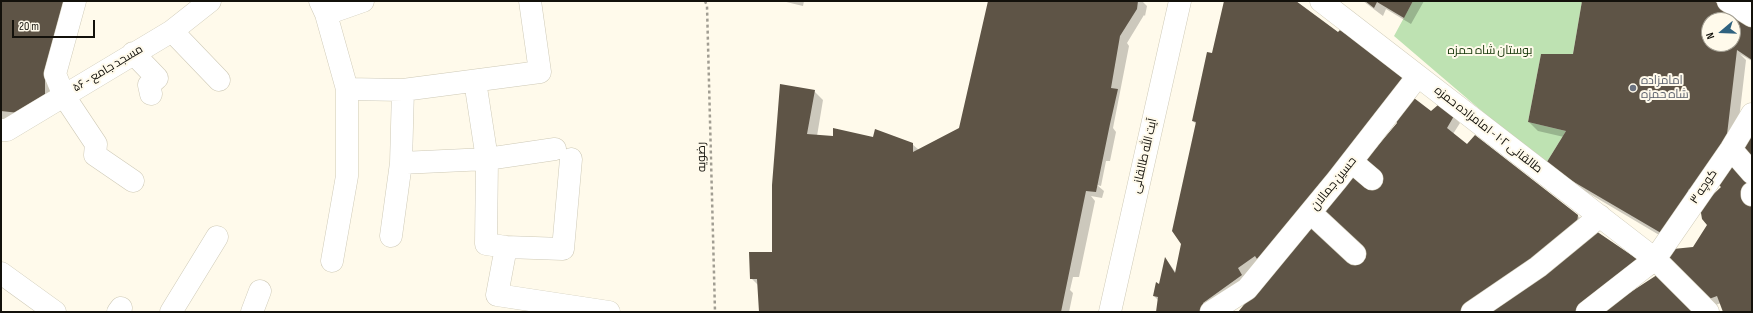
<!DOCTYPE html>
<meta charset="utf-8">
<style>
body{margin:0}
#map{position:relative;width:1753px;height:313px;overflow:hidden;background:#fffaeb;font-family:"Sofia Sans Condensed",sans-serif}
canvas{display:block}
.frame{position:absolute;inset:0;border:2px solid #13110b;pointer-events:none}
.north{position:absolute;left:1701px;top:12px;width:40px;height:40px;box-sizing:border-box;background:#fffaeb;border:1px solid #a19d91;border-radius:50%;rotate:251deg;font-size:11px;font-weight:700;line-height:16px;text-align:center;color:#13110b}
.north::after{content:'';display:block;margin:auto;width:14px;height:18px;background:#2f627f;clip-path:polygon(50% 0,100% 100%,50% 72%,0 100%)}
.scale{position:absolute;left:12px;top:20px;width:83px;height:18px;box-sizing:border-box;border:2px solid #13110b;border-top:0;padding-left:5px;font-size:12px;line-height:14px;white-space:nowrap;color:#13110b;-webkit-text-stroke:3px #fffaeb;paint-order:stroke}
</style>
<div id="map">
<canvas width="1753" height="313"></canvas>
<div class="frame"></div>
<div class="north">N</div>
<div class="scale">20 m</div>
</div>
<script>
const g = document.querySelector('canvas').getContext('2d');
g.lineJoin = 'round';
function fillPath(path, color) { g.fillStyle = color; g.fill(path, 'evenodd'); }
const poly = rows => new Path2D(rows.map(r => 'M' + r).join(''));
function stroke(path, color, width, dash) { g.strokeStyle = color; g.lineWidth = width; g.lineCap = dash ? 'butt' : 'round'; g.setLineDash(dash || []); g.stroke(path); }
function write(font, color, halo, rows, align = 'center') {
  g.font = font + ' "Sofia Sans Condensed",Cairo,sans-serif'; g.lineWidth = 4; g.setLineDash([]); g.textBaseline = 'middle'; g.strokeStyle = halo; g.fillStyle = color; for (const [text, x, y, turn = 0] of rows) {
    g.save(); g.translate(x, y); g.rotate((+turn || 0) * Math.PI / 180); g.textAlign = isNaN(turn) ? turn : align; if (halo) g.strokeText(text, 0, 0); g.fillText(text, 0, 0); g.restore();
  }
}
fillPath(poly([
 [1413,1,1582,1,1573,54,1541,54,1528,122,1566,131,1545,165,1394,36]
]), '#bee2b2');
fillPath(poly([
 [1,1,74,1,54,107,29,122,1,119],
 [782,1,804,1,803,6],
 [989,1,1142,1,1147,6,1145,16,1144,15,1127,43,1129,46,1113,128,1116,132,1110,161,1106,161,1101,186,1097,185,1104,191,1102,198,1091,196,1095,201,1079,277,1073,277,1070,290,1073,293,1069,312,760,312,759,286,751,278,773,253,814,91,823,100,817,136,873,138,912,144,919,150,960,129],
 [1226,1,1295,1,1377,131,1375,151,1431,112,1454,117,1460,123,1453,134,1467,145,1577,215,1586,224,1655,274,1595,312,1239,312,1314,220,1244,275,1248,282,1206,310,1197,312,1157,312,1158,300,1154,296,1160,285,1166,259,1176,273,1182,244,1197,125,1193,121,1215,54],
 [1363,1,1424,1,1411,24,1386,9,1383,16],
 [1578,1,1712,1,1752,26,1752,61,1740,54,1746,60,1735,153,1718,178,1719,178,1736,159,1752,178,1752,312,1725,312,1721,303,1708,308,1680,280,1670,258,1674,250,1694,248,1708,226,1703,219,1702,207,1721,189,1725,192,1726,191,1716,181,1705,196,1698,198,1686,227,1678,229,1671,242,1556,174,1547,165,1564,137,1538,131,1529,122,1542,55,1573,55,1583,3],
 [1709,20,1733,20,1733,44,1709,44]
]), '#0003');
fillPath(poly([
 [1,1,64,1,45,74,45,97,19,113,1,111],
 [988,1,1138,1,1137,9,1120,36,1111,88,1118,89,1110,124,1096,192,1086,191,1061,312,759,312,757,279,750,279,749,252,772,252,772,185,780,84,815,90,807,134,833,136,833,128,873,137,875,129,913,143,913,152,959,128],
 [1224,1,1296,1,1338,32,1340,30,1361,44,1407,80,1284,234,1257,259,1255,256,1238,268,1242,275,1203,303,1205,308,1200,312,1156,312,1158,297,1153,296,1156,282,1159,284,1165,257,1175,273,1181,244,1172,231,1196,122,1192,121,1207,52,1212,53],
 [1365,1,1413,1,1404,18,1377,2,1374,8],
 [1582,1,1714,1,1752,25,1752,60,1737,50,1726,143,1696,187,1689,189,1676,218,1661,233,1545,165,1566,131,1528,122,1541,54,1573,54],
 [1709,20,1733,20,1733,44,1709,44],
 [1414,98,1431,111,1438,105,1454,116,1447,128,1467,144,1475,135,1578,215,1576,231,1462,312,1238,312,1318,215,1371,145,1375,149,1397,123,1394,117],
 [1752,129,1752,169,1737,153],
 [1736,158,1752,178,1752,312,1723,312,1717,296,1701,302,1669,258,1673,249,1693,247,1707,225,1702,219,1700,207,1721,187,1715,181],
 [1593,229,1649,267,1578,312,1480,312],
 [1660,273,1699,312,1600,312]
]), '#5e5446');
const minor = poly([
 [75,1,55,74,64,96,96,144,95,155,133,181],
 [320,1,326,14,347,89,347,176,332,261],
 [1321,1,1655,259,1708,312],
 [1728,1,1752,16],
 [326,14,363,1],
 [172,31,219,80],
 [133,53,157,78,149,85,151,94],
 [475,81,487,159,486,244,506,247,563,249,571,159],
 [347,89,403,90,540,72,530,1],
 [1,130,7,130,172,31,210,1],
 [1731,149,1752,173],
 [1352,162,1372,179],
 [401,163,487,159,555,149],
 [1752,193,1752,195],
 [1311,213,1355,254],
 [391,236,401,163,403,90],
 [506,247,497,295,609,312],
 [1,273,55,312],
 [118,312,121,308],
 [171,312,217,237],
 [252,312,260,291],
 [1211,312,1247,289,1337,180,1418,76],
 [1472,312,1538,267,1600,216],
 [1587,312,1655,259,1731,149,1752,114]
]);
const major = poly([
 [1110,312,1180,1]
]);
stroke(minor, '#cec9b6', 23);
stroke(major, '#cec9b6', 23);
stroke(poly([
 [705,1,707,6,715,312]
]), '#a19d92', 2.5, [3, 3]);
stroke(minor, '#fff', 22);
stroke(major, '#fff', 22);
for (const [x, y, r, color] of [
 [1633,88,4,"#6b7280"]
]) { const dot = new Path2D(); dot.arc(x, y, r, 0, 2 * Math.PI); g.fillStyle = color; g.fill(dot); stroke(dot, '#fffaeb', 1.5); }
write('12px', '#133406', '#fffaeb', [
 ["بوستان شاه حمزه",1490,51]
]);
write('12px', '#13110b', '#fffaeb', [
 ["۵۶ - مسجد جامع",108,69,-31],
 ["طالقانی ۱۰۲ - امامزاده حمزه",1488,130,38],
 ["آیت الله طالقانی",1145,156,-77],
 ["رضویه",702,157,-91],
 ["حسین جمالان",1334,184,-51],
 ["کوچه ۳",1704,187,-56]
]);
write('12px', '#5b616d', '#fffaeb', [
 ["امامزاده",1641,81],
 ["شاه حمزه",1641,95]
], 'left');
</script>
